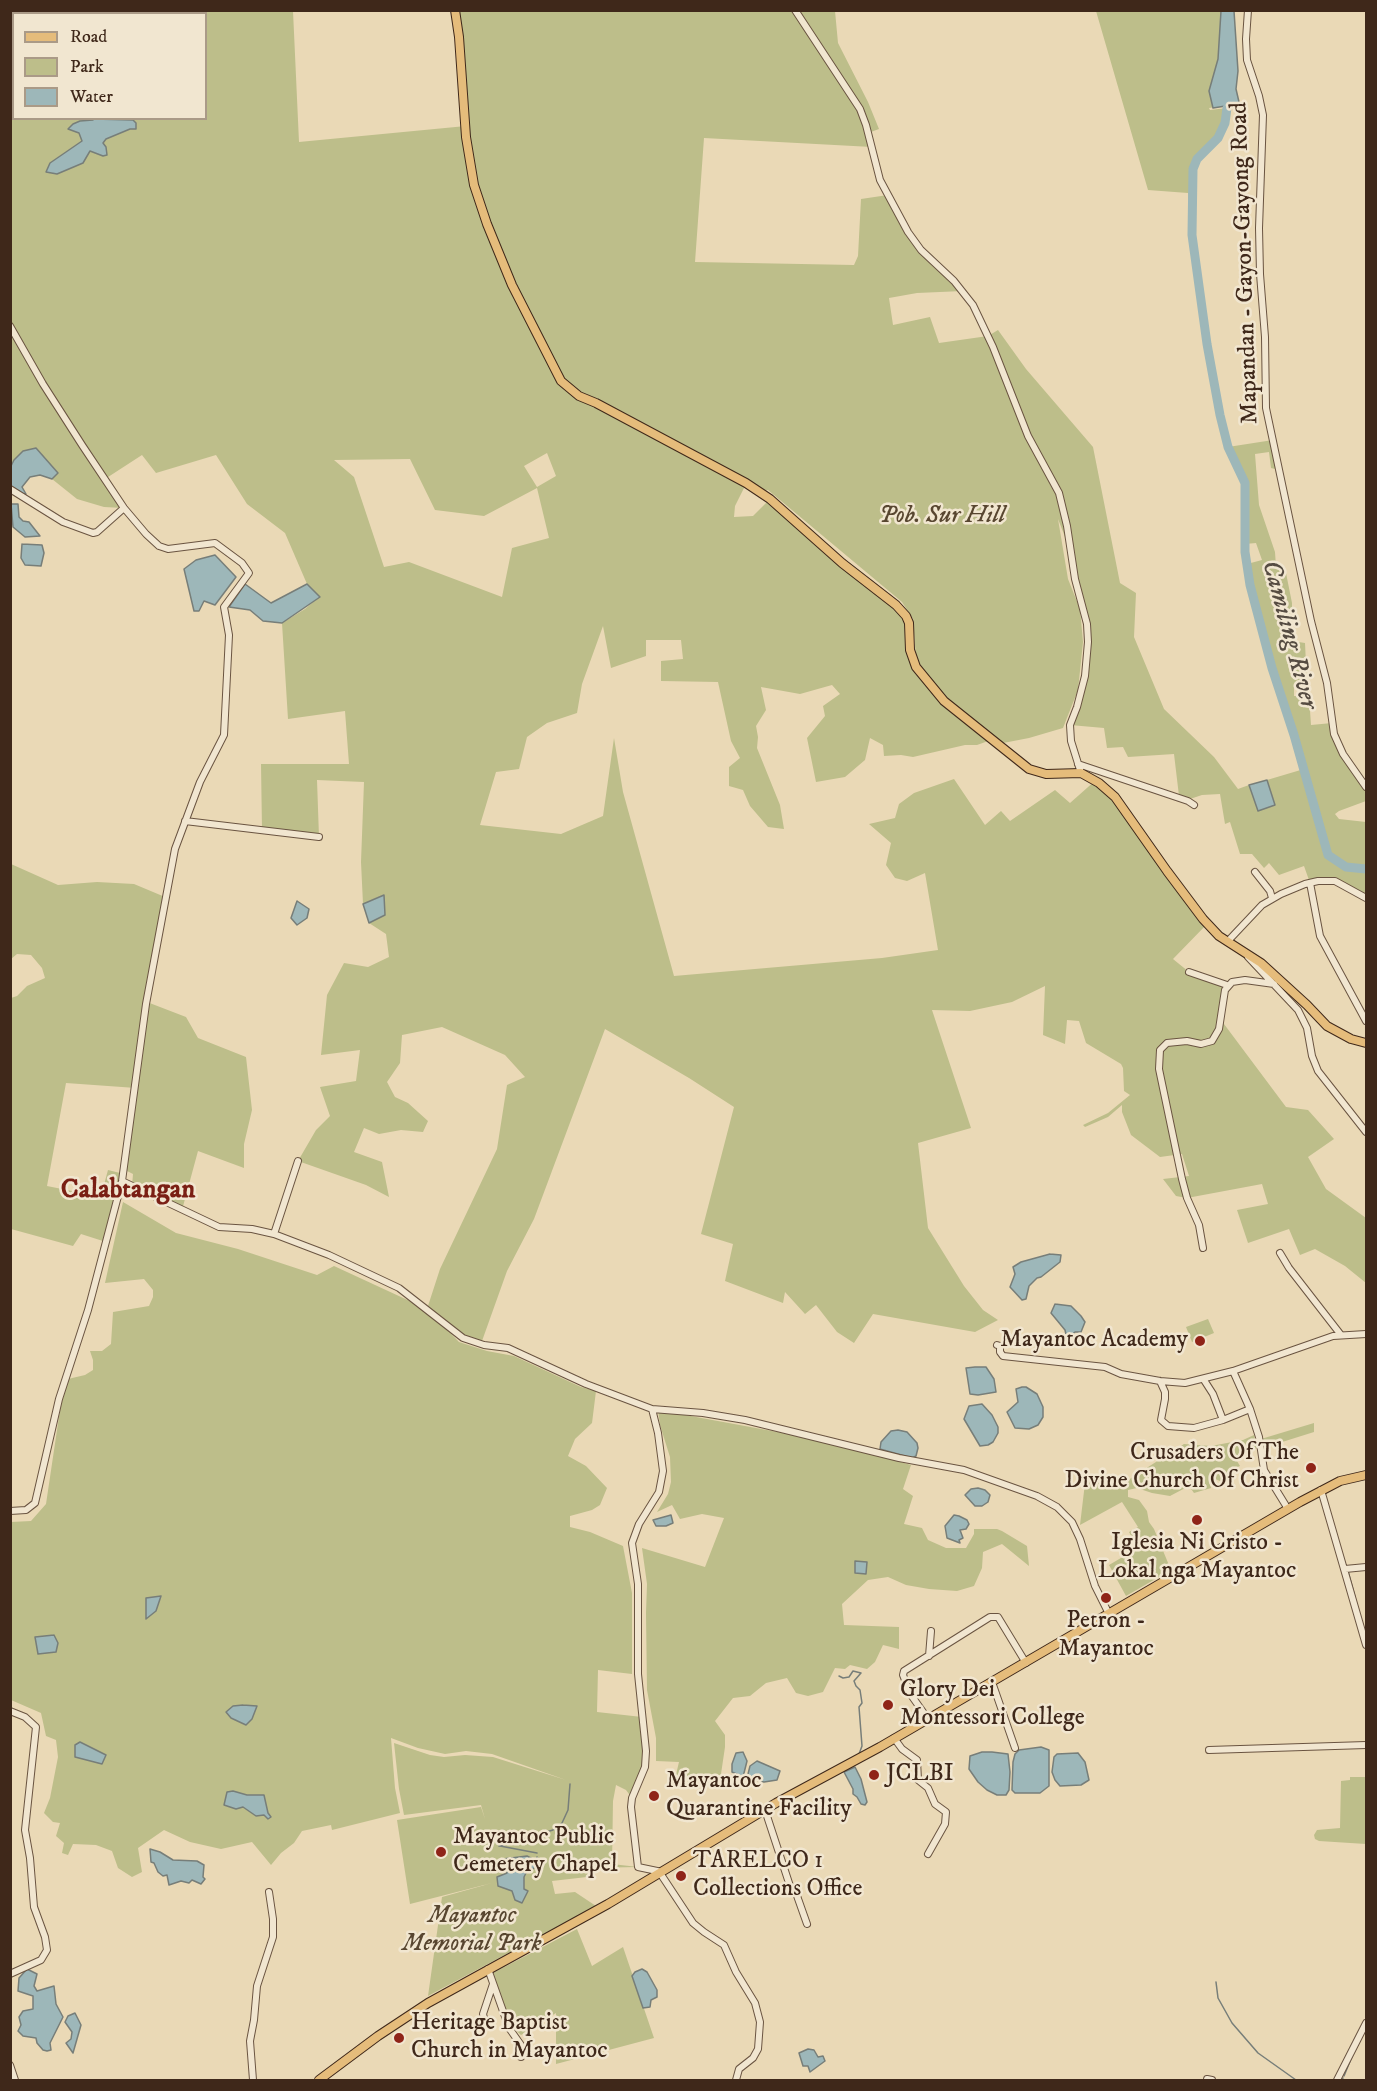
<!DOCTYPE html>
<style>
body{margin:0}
#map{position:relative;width:1377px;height:2091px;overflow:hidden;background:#ead9b6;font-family:"IM FELL DW Pica",serif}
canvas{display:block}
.frame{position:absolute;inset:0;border:12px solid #3f281a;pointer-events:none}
.legend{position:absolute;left:12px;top:12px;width:195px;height:108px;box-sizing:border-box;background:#f1e6d0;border:2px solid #aa9a87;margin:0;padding:8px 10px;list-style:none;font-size:18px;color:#3f281a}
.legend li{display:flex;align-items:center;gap:12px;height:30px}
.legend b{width:30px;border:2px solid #aa9a87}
</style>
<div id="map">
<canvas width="1377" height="2091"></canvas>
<div class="frame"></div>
<ul class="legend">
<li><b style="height:8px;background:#e5bc7b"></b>Road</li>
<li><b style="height:16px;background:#bdbe8a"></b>Park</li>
<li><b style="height:16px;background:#9db7b9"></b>Water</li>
</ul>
</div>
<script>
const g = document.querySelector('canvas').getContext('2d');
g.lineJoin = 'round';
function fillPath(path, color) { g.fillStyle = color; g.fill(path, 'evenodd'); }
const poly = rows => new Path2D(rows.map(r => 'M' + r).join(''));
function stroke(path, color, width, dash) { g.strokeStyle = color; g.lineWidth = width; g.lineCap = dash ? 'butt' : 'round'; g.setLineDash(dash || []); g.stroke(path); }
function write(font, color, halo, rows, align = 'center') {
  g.font = font + ' "IM FELL DW Pica",serif'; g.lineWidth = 5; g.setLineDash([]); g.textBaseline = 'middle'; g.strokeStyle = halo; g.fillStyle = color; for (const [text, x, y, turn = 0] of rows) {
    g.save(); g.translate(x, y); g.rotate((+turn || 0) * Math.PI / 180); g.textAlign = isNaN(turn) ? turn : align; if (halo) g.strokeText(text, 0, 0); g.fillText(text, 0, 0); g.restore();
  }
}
fillPath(poly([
 [11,10,293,11,299,142,466,126,454,11,835,11,838,43,868,102,879,129,868,133,872,147,704,138,695,262,854,265,858,256,861,199,888,195,912,237,963,291,917,293,889,298,893,325,930,317,939,343,988,336,998,330,1026,369,1093,447,1120,583,1136,593,1134,637,1164,709,1214,757,1238,789,1249,785,1258,811,1275,805,1267,780,1304,769,1272,668,1250,585,1247,564,1262,560,1256,543,1245,544,1245,483,1228,447,1273,440,1279,470,1271,468,1269,452,1255,454,1259,505,1275,552,1276,567,1285,568,1292,603,1292,641,1305,643,1307,685,1294,687,1294,696,1309,696,1311,725,1332,723,1337,742,1366,786,1366,801,1339,811,1335,814,1339,819,1366,822,1366,898,1342,883,1310,883,1304,866,1279,875,1269,863,1264,868,1252,854,1240,854,1230,822,1225,824,1220,794,1202,795,1190,799,1179,796,1174,754,1128,757,1123,747,1107,748,1104,728,1070,725,1081,692,1088,642,1071,552,1058,519,1068,579,1080,609,1083,642,1078,690,1063,728,1029,738,998,744,937,689,916,659,913,619,902,602,768,490,759,492,746,484,735,506,734,517,753,516,770,499,907,617,910,650,927,682,991,740,977,745,965,745,913,757,901,755,884,756,883,745,870,738,865,760,845,777,816,782,807,738,825,716,823,706,840,694,832,685,800,694,761,687,766,710,756,726,758,737,757,748,780,805,784,829,768,827,750,806,743,790,729,786,729,767,740,758,731,741,718,682,661,681,661,661,683,659,681,640,646,640,646,656,611,668,603,626,582,684,577,713,547,723,527,737,519,769,496,772,480,825,561,834,603,816,614,738,623,792,674,976,882,958,938,950,925,873,907,881,895,878,886,865,891,843,869,824,895,818,899,804,914,793,954,779,985,825,1001,811,1010,821,1055,790,1070,803,1096,780,1103,786,1208,923,1173,959,1189,972,1227,985,1221,1020,1286,1107,1308,1110,1334,1139,1308,1157,1326,1189,1366,1218,1366,1283,1345,1266,1315,1249,1300,1255,1289,1229,1248,1243,1237,1210,1268,1204,1262,1184,1187,1198,1176,1196,1163,1179,1189,1176,1182,1154,1160,1157,1131,1135,1122,1112,1122,1105,1108,1117,1085,1127,1083,1125,1108,1113,1130,1095,1124,1091,1123,1068,1121,1064,1086,1043,1079,1021,1067,1020,1065,1044,1043,1035,1045,986,1012,1002,970,1011,932,1010,971,1128,918,1143,928,1228,964,1286,983,1310,998,1320,975,1332,873,1314,854,1343,837,1332,816,1305,805,1314,785,1292,783,1303,725,1281,733,1244,701,1234,734,1107,689,1078,605,1029,534,1219,507,1271,482,1341,484,1345,463,1338,431,1313,459,1342,487,1351,514,1356,581,1387,596,1391,592,1423,575,1439,568,1456,586,1466,607,1488,600,1505,592,1510,570,1516,570,1527,590,1532,623,1546,632,1593,632,1674,598,1670,597,1712,642,1717,642,1744,646,1747,645,1764,632,1798,626,1790,616,1785,613,1801,612,1864,638,1867,588,1868,587,1877,552,1881,555,1894,575,1892,596,1906,428,1996,442,1897,492,1883,410,1904,397,1820,481,1807,485,1819,481,1805,404,1815,399,1789,394,1743,430,1755,444,1757,465,1755,493,1757,566,1780,492,1754,466,1751,445,1754,418,1748,391,1738,395,1788,400,1813,332,1830,331,1825,302,1831,294,1843,281,1853,271,1865,252,1842,221,1849,190,1842,164,1830,138,1848,142,1872,132,1877,118,1868,112,1851,96,1845,73,1844,68,1855,62,1853,64,1843,56,1836,60,1823,53,1822,44,1813,50,1798,58,1757,56,1740,46,1736,41,1713,11,1700,11,1522,31,1521,46,1504,60,1410,68,1379,85,1375,93,1370,93,1360,90,1351,102,1351,111,1344,113,1312,149,1306,153,1297,153,1290,144,1279,105,1283,123,1202,176,1233,238,1249,317,1275,334,1266,427,1309,440,1269,497,1149,507,1085,525,1077,505,1055,442,1027,402,1035,400,1063,387,1082,395,1097,408,1103,428,1121,423,1132,401,1130,379,1134,364,1128,354,1152,382,1162,389,1197,366,1185,298,1161,316,1130,330,1116,320,1087,356,1081,360,1050,321,1055,327,995,344,963,368,967,389,957,386,934,369,923,385,915,383,895,363,904,361,862,364,782,317,780,319,837,262,830,261,764,349,764,345,711,288,719,282,623,305,609,319,597,307,584,285,533,247,504,216,455,156,473,142,455,105,479,124,508,104,507,77,499,52,479,58,473,36,448,11,468],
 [14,14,206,14,206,118,14,118],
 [547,453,556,476,537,487,524,466],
 [410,459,435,510,484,516,537,488,549,538,512,548,502,597,409,562,384,567,354,477,334,460],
 [527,1856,536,1861,536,1866,533,1869,527,1870,523,1877,524,1889,515,1900,513,1891,504,1888,507,1873,507,1858],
 [1096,11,1234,11,1238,71,1236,89,1239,102,1238,104,1209,108,1210,110,1227,108,1225,121,1218,138,1197,158,1193,169,1192,235,1188,193,1148,190],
 [11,864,58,885,97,882,134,884,165,897,147,1002,186,1017,198,1038,246,1057,252,1110,244,1144,244,1168,198,1151,182,1210,132,1186,133,1174,125,1170,136,1088,66,1083,47,1186,117,1200,106,1242,81,1234,73,1246,11,1229,11,998,17,996,27,986,45,978,42,968,31,955,17,954,11,959],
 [108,1170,120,1173,114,1195,102,1192],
 [1208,1319,1214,1333,1192,1342,1186,1327],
 [658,1410,832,1442,911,1465,903,1489,913,1496,904,1524,922,1528,928,1540,946,1548,966,1548,974,1534,974,1529,997,1529,1002,1531,1027,1546,1029,1566,1002,1544,983,1552,982,1568,974,1586,957,1591,929,1589,906,1585,888,1577,868,1580,842,1604,844,1625,899,1627,899,1649,883,1645,875,1662,867,1669,850,1665,845,1669,835,1668,823,1692,808,1696,796,1693,787,1678,766,1683,750,1696,733,1698,715,1721,725,1735,725,1747,721,1774,715,1788,700,1780,674,1783,679,1762,656,1761,656,1738,647,1690,646,1613,647,1584,642,1548,705,1567,724,1518,702,1514,680,1519,672,1505,657,1512,668,1494,671,1482,670,1457,660,1425],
 [1314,1423,1314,1432,1263,1448,1261,1439],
 [1254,1435,1257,1448,1238,1455,1237,1461,1240,1466,1235,1468,1232,1478,1220,1481,1210,1477,1209,1482,1211,1488,1194,1493,1189,1486,1170,1496,1152,1493,1137,1488,1128,1490,1128,1497,1139,1500,1147,1511,1149,1522,1154,1529,1171,1570,1126,1596,1109,1565,1138,1548,1129,1532,1138,1527,1122,1502,1080,1525,1085,1483,1088,1478,1097,1476,1109,1487,1119,1487,1125,1485,1131,1478,1184,1444,1211,1446,1243,1440],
 [1350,1777,1366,1777,1366,1844,1319,1841,1315,1839,1314,1835,1317,1830,1340,1828,1341,1781,1350,1780],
 [577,1929,592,1966,623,1947,654,2038,556,2064,556,2013,521,2035,508,2023,491,1974]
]), '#bdbe8a');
const water = poly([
 [1221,11,1234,11,1238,71,1236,89,1239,102,1238,104,1213,108,1209,91,1218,59,1221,11],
 [93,119,133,120,136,123,136,129,130,129,106,139,103,143,106,147,107,155,103,156,90,151,83,163,57,174,46,172,50,163,82,141,79,133,68,129,73,124,80,121,93,120,93,119],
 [36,448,58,473,52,479,40,475,30,477,22,487,26,494,22,494,11,487,10,468,14,460,23,451,36,448],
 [11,504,18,504,19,517,23,521,29,522,40,536,25,537,13,527,11,504],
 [22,544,42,545,44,553,41,566,25,565,21,558,22,544],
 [215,555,236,577,215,605,204,601,199,611,194,611,184,569,196,560,215,555],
 [245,584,271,603,307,584,320,597,282,623,263,621,250,610,229,607,245,584],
 [1267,780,1275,805,1258,811,1249,785,1267,780],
 [384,895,385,915,369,923,363,904,384,895],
 [297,901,309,909,307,918,297,925,291,918,297,901],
 [1050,1254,1061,1255,1060,1262,1041,1277,1037,1278,1029,1286,1026,1299,1022,1300,1010,1287,1015,1274,1013,1267,1021,1262,1050,1254],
 [1055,1304,1071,1306,1081,1316,1085,1322,1081,1332,1075,1332,1067,1339,1065,1330,1051,1313,1055,1304],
 [975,1367,986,1367,994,1379,996,1392,978,1395,970,1394,966,1368,975,1367],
 [1022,1387,1026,1387,1037,1394,1043,1407,1043,1417,1038,1425,1029,1429,1015,1428,1007,1412,1018,1402,1016,1389,1022,1387],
 [982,1404,992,1415,998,1427,998,1433,993,1442,988,1445,980,1446,964,1419,969,1406,982,1404],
 [898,1430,907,1432,917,1443,918,1448,916,1456,912,1458,880,1449,881,1442,891,1431,898,1430],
 [978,1488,985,1490,990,1495,988,1502,982,1506,975,1506,965,1495,971,1489,978,1488],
 [671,1515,673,1523,666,1526,656,1526,653,1520,671,1515],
 [954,1515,959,1516,967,1520,969,1524,966,1529,960,1530,963,1538,959,1540,960,1543,947,1538,945,1526,954,1515],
 [855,1561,867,1562,866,1574,855,1573,855,1561],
 [161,1596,156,1611,146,1619,146,1598,161,1596],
 [54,1635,58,1643,56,1652,38,1654,35,1637,54,1635],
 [243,1705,257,1706,252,1719,246,1725,231,1718,226,1712,233,1706,243,1705],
 [80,1742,106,1755,102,1764,75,1757,75,1745,80,1742],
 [1041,1747,1049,1750,1049,1786,1040,1793,1015,1793,1012,1790,1013,1762,1015,1754,1019,1750,1041,1747],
 [743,1752,747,1761,743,1777,732,1772,732,1764,736,1753,743,1752],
 [992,1752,1008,1754,1010,1772,1009,1790,1006,1795,997,1795,987,1790,978,1782,969,1769,970,1756,982,1752,992,1752],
 [1078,1753,1085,1762,1089,1780,1081,1785,1060,1786,1055,1780,1052,1772,1054,1757,1057,1754,1078,1753],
 [757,1761,780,1771,777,1780,764,1782,747,1778,750,1766,757,1761],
 [855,1767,861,1779,867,1802,865,1805,861,1804,857,1797,853,1794,853,1789,844,1772,855,1767],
 [233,1791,247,1795,264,1795,268,1813,271,1817,268,1819,264,1815,256,1816,243,1807,236,1809,224,1805,227,1792,233,1791],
 [150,1849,160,1852,173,1860,197,1861,204,1865,203,1877,205,1879,201,1884,192,1880,189,1883,181,1881,169,1885,167,1875,163,1876,158,1872,154,1863,151,1862,150,1849],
 [527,1856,536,1861,536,1866,533,1869,527,1871,524,1877,524,1889,528,1891,522,1903,515,1900,512,1891,498,1886,497,1877,507,1873,506,1869,502,1867,503,1859,527,1856],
 [27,1969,37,1974,34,1986,37,1991,54,1986,56,2004,63,2017,50,2043,51,2050,47,2051,43,2050,37,2043,36,2038,23,2036,18,2031,21,2025,19,2017,23,2011,33,2009,33,1996,18,1991,19,1978,27,1969],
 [642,1969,647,1972,657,1990,657,1997,651,2000,650,2007,643,2008,632,1976,635,1972,642,1969],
 [75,2013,81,2025,73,2053,66,2043,71,2039,72,2032,65,2022,68,2016,75,2013],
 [808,2049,814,2050,818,2057,823,2056,825,2061,810,2072,808,2066,803,2066,799,2053,808,2049]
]);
fillPath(water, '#9db7b9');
stroke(water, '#777e79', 1.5);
stroke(poly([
 [1348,1571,1355,1597],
 [839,1676,843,1678,849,1677,853,1671,861,1673,854,1681,856,1686,860,1690,862,1703,859,1707,862,1746,859,1754],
 [499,1846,553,1830,562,1823,568,1810,570,1784],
 [500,1846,537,1853],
 [536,1861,537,1857],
 [1216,1982,1218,1998,1232,2023,1258,2053,1296,2080],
 [1344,2076,1353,2054],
 [1342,2080,1343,2078]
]), '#777e79', 1.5);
stroke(poly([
 [1227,108,1225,123,1218,138,1197,159,1193,169,1192,235,1207,344,1220,415,1228,447,1245,483,1245,552,1250,585,1272,668,1294,735,1328,855,1346,867,1366,869]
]), '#9db7b9', 9);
const minor = poly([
 [795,10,860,109,866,125,880,180,908,232,921,250,954,281,973,305,993,347,1028,436,1059,493,1067,526,1075,579,1087,624,1088,642,1085,676,1077,707,1070,725,1071,741,1081,773],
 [1248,10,1246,39,1247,60,1259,96,1263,115,1259,228,1260,274,1265,337,1266,408,1311,621,1327,683,1334,734,1343,754,1366,787],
 [10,326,43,384,82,445,124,508,146,534,159,546,168,549,215,543,242,563,249,573,224,607,229,635,224,735,200,782,175,849,146,1004,122,1181,88,1310,59,1399,35,1503,26,1510,10,1511],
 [10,489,63,522,93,533,97,532,124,508],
 [1078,764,1188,801,1194,805],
 [185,821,319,837],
 [1255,872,1270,891,1272,898],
 [1310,883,1320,936,1366,1021],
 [1228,941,1262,905,1281,894,1305,884,1318,881,1335,881,1366,898],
 [1248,957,1298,1010,1307,1028,1312,1056,1318,1071,1366,1132],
 [1189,972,1227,985],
 [122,1181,219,1227,252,1229,274,1234,329,1255,399,1288,463,1338,484,1345,508,1348,586,1384,652,1409,703,1413,745,1420,899,1458,964,1470,1037,1496,1057,1507,1072,1522,1080,1539,1095,1586,1109,1614],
 [274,1234,298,1161],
 [1203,1248,1199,1225,1187,1198,1182,1179,1159,1069,1160,1050,1167,1043,1187,1041,1201,1044,1212,1041,1219,1029,1225,990,1232,982,1245,980,1274,984],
 [1280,1253,1289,1268,1341,1335],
 [997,1345,1000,1346,1000,1352,1003,1356,1105,1367,1121,1374,1160,1381,1185,1383,1233,1371],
 [1204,1380,1213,1394,1223,1420],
 [1160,1381,1165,1392,1165,1399,1161,1420,1168,1426,1194,1428,1223,1420,1250,1409],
 [652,1409,658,1433,663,1471,659,1492,639,1524,632,1543,638,1584,638,1674,646,1751,645,1767,632,1798,631,1807,638,1867,662,1872],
 [1321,1490,1366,1645],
 [1288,1509,1264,1470,1259,1437,1250,1409,1233,1371,1333,1336,1366,1334],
 [1345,1569,1366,1567],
 [929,1656,931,1631],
 [992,1682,1015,1748],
 [10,1711,25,1717,36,1727,25,1830,30,1858,34,1907,45,1937,47,1950,41,1960,10,1974],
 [928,1719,911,1695,903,1675,904,1671,990,1617,998,1617,1026,1663],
 [894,1738,902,1749,917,1760,918,1780,928,1788,935,1804,946,1812,945,1824,928,1854],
 [1209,1750,1366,1745],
 [765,1810,790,1886,796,1893,807,1924],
 [660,1873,693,1923,704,1932,724,1945,736,1972,755,2003,760,2022,758,2049,753,2058,739,2069,736,2080],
 [488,1969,509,2028,521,2045,521,2057],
 [490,2024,484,2018,483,2014,493,1984],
 [10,2065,15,2080],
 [1207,2079,1212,2080],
 [253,2080,250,2041,254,2020,257,1986,273,1937,273,1919,269,1892],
 [1337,2080,1366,2023]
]);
const major = poly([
 [455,10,459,37,466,137,474,185,487,224,512,285,561,381,579,396,596,403,746,483,770,499,842,563,896,605,906,616,909,623,910,650,916,667,944,701,1029,769,1046,774,1081,773,1099,783,1115,797,1167,871,1203,919,1219,936,1261,963,1307,1005,1327,1026,1351,1039,1366,1043],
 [319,2080,378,2036,428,2003,608,1904,776,1803,880,1747,1300,1502,1340,1481,1366,1475]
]);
stroke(minor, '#6a5441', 8);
stroke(major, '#3f281a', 10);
stroke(minor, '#f1e6d0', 6);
stroke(major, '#e5bc7b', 8);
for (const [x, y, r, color] of [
 [1200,1341,6,"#8f2418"],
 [1311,1468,6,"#8f2418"],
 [1197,1520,6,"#8f2418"],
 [1106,1598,6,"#8f2418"],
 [888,1705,6,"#8f2418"],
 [874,1775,6,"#8f2418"],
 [654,1796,6,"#8f2418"],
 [441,1852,6,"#8f2418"],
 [681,1876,6,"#8f2418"],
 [399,2038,6,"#8f2418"]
]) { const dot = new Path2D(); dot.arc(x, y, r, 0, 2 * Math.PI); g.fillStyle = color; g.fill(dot); stroke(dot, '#f1e6d0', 2); }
write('24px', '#3f281a', '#f1e6d0', [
 ["Mapandan - Gayon-Gayong Road",1246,263,-92]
]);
write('italic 24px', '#584630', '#f1e6d0', [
 ["Pob. Sur Hill",942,517],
 ["Mayantoc",472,1917],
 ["Memorial Park",472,1945]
]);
write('24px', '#3f281a', '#f1e6d0', [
 ["Mayantoc Academy",1188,1341,"right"],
 ["Crusaders Of The",1299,1454,"right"],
 ["Divine Church Of Christ",1299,1482,"right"],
 ["Iglesia Ni Cristo -",1197,1544,"center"],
 ["Lokal nga Mayantoc",1197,1572,"center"],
 ["Petron -",1106,1622,"center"],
 ["Mayantoc",1106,1650,"center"],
 ["Glory Dei",900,1691],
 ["Montessori College",900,1719],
 ["JCLBI",886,1775],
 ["Mayantoc",666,1782],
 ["Quarantine Facility",666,1810],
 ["Mayantoc Public",453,1838],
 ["Cemetery Chapel",453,1866],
 ["TARELCO 1",693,1862],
 ["Collections Office",693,1890],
 ["Heritage Baptist",411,2024],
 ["Church in Mayantoc",411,2052]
], 'left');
write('italic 26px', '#564c42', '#f1e6d0', [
 ["Camiling River",1288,635,75]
]);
write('bold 27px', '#7a1f14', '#f1e6d0', [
 ["Calabtangan",128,1191]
]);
</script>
